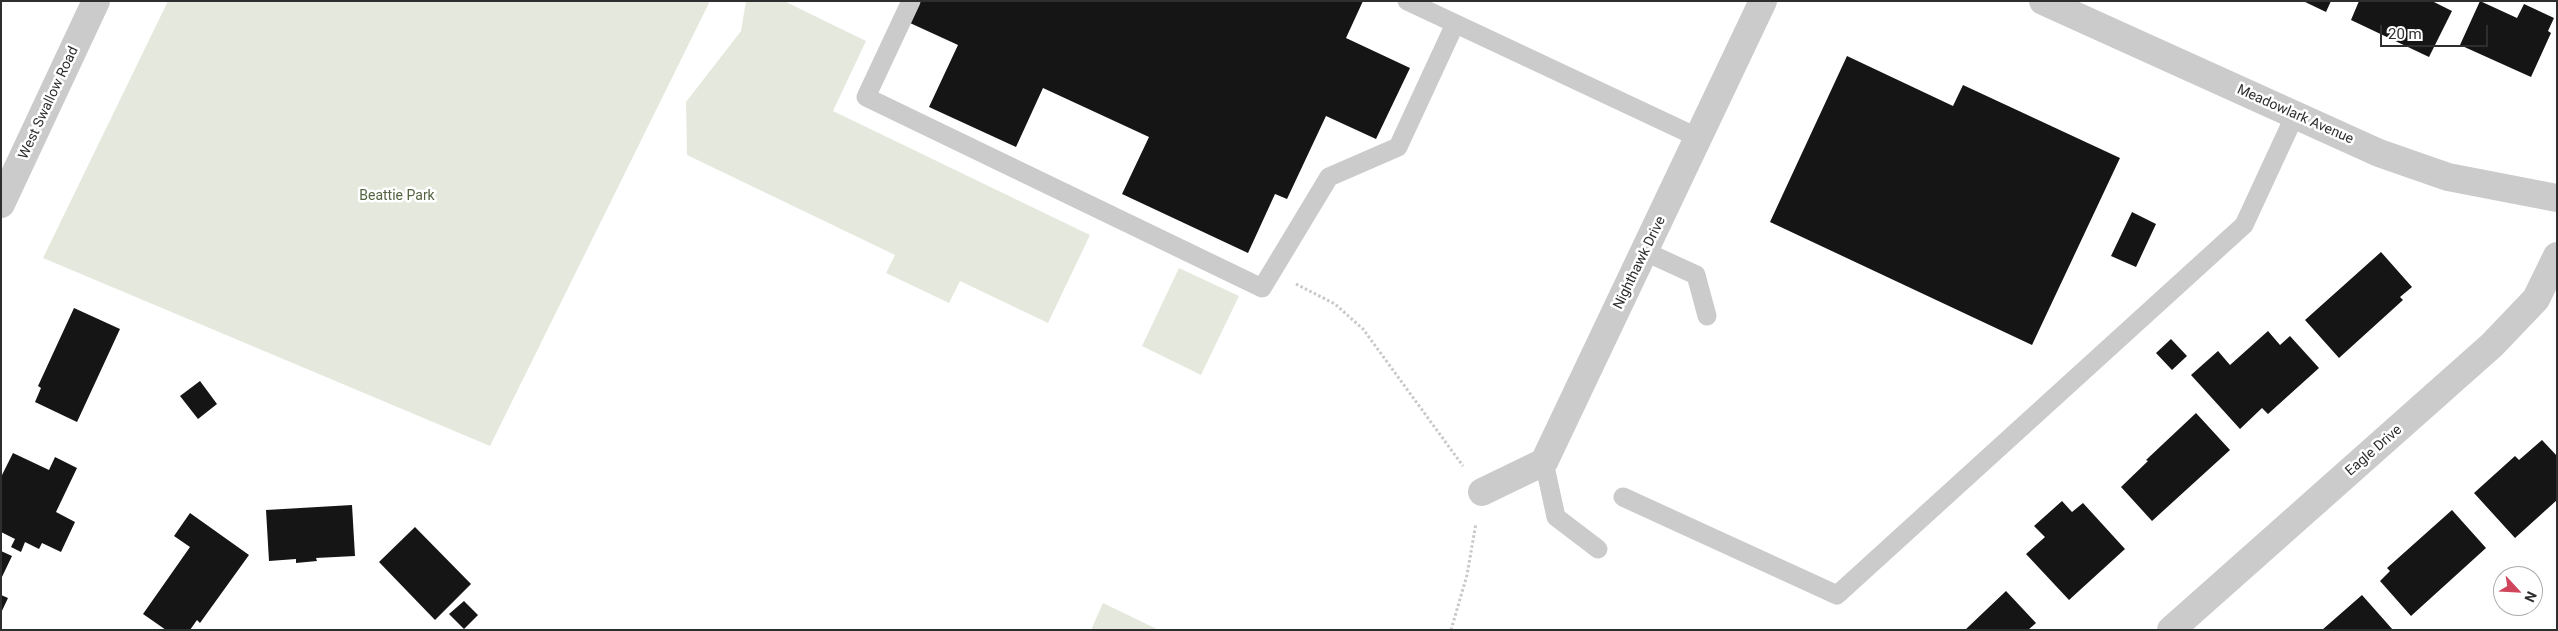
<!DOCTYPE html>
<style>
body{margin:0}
#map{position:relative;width:2558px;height:631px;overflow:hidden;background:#fff;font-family:Roboto,sans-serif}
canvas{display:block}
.frame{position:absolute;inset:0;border:2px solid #2e2e2e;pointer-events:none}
.north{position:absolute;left:2493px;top:566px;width:50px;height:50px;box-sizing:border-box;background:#fff;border:1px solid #ababab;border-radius:50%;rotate:115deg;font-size:14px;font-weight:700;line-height:20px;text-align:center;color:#2e2e2e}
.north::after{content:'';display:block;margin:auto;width:18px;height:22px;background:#d0455b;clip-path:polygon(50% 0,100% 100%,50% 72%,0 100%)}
.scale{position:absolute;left:2380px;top:25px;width:108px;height:22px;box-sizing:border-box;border:2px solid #2e2e2e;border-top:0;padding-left:6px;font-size:15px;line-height:18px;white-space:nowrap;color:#2e2e2e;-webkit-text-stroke:4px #fff;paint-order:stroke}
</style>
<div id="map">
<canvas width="2558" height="631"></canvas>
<div class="frame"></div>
<div class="north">N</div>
<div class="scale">20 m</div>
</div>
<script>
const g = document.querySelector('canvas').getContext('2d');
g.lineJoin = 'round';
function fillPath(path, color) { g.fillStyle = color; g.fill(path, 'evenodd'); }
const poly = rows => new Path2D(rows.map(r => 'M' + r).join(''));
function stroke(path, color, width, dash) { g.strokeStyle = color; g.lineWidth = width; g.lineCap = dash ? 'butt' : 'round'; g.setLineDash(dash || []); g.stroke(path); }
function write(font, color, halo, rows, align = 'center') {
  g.font = font + ' Roboto,sans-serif'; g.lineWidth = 5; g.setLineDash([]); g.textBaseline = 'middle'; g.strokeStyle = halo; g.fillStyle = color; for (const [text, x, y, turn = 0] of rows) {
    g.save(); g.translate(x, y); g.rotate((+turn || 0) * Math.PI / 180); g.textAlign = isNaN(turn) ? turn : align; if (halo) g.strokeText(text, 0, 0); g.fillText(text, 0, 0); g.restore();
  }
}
fillPath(poly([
 [168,1,710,1,490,446,43,258],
 [746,1,784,1,866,41,833,111,1090,235,1048,323,960,281,949,303,886,273,895,255,687,155,686,102,741,31],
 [1179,268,1239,296,1201,375,1142,346],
 [1103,603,1159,630,1091,630]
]), '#e5e9dd');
fillPath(poly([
 [920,1,1363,1,1346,38,1410,68,1376,139,1326,116,1287,199,1275,194,1248,253,1122,194,1149,137,1043,88,1016,147,929,107,958,45,910,23],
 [2303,1,2331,1,2326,12],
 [2359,1,2432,1,2452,11,2429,57,2351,20],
 [2480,1,2517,18,2524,4,2554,18,2548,31,2551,33,2531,77,2460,45],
 [1847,56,1953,106,1963,85,2120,158,2032,345,1770,222],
 [2132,212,2156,224,2136,267,2111,256],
 [2381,252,2412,287,2400,297,2403,300,2339,358,2305,320],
 [74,308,120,329,77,422,35,402,41,388,38,386],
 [2268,331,2280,345,2290,336,2319,368,2268,414,2262,408,2240,429,2191,375,2218,351,2230,365],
 [2171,339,2187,356,2172,370,2156,353],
 [200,381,217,404,198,419,180,396],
 [2196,413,2230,450,2152,521,2121,487,2148,461,2146,460],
 [2542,440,2557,456,2557,500,2515,538,2474,493,2515,456,2519,460],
 [13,453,49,470,55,457,77,468,56,512,75,522,61,552,42,543,39,549,25,542,21,552,11,547,15,539,1,532,1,477],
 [2062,501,2072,512,2083,503,2125,549,2069,600,2026,554,2045,537,2034,526],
 [352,505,355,556,316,558,317,561,296,563,296,559,269,561,266,510],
 [2452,510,2486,548,2411,616,2380,581,2390,571,2387,568],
 [190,513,249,555,200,623,197,620,190,630,166,630,143,614,190,547,174,536],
 [415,527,471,584,435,620,379,562],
 [1,551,12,556,1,579],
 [2006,591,2036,623,2028,630,1965,630],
 [1,595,8,598,1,613],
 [2362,595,2393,630,2322,630],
 [464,601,478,615,464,629,449,614]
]), '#151515');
stroke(poly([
 [1296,284,1335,304,1363,329,1463,466],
 [1451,630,1467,575,1476,523]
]), '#c8c8c8', 3, [2.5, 2.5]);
stroke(poly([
 [911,1,866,97,1262,288,1329,177,1398,147,1455,24],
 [1407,1,1699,138],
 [1646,252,1696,275,1707,316],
 [1544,462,1556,517,1598,549],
 [1623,497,1837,595,2244,225,2295,115]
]), '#cbcbcb', 19);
stroke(poly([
 [2043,1,2379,153,2448,177,2557,198],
 [1,204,96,1],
 [1482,492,1544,462,1763,1],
 [2171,630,2492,345,2536,299,2557,256]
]), '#cbcbcb', 28);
write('14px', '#2e2e2e', '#fff', [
 ["West Swallow Road",49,103,-65],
 ["Meadowlark Avenue",2295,115,24],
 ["Nighthawk Drive",1640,263,-64],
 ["Eagle Drive",2374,451,-41]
]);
write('14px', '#546441', '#fff', [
 ["Beattie Park",397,196]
]);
</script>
